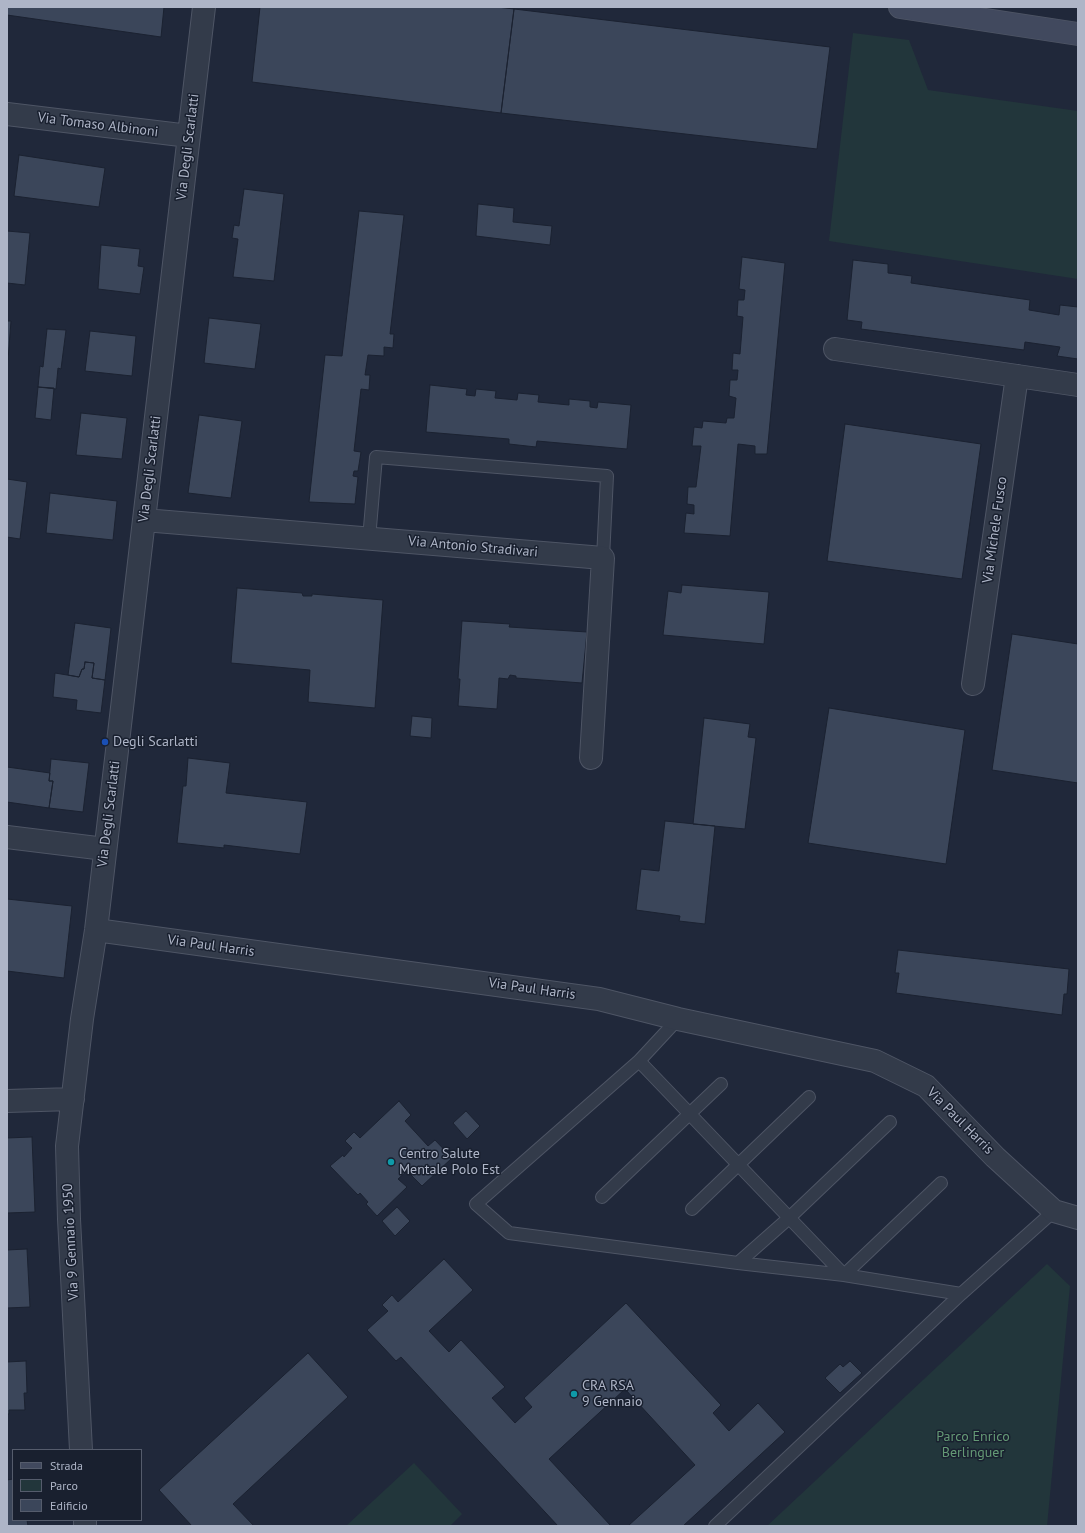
<!DOCTYPE html>
<style>
body{margin:0}
#map{position:relative;width:1085px;height:1533px;overflow:hidden;background:#20283a;font-family:"PT Sans",sans-serif}
canvas{display:block}
.frame{position:absolute;inset:0;border:8px solid #aeb5c7;pointer-events:none}
.legend{position:absolute;left:12px;top:1449px;width:130px;height:72px;box-sizing:border-box;background:#19202f;border:1px solid #555c6c;margin:0;padding:5px 7px;list-style:none;font-size:12px;color:#aeb5c7}
.legend li{display:flex;align-items:center;gap:8px;height:20px}
.legend b{width:20px;border:1px solid #555c6c}
</style>
<div id="map">
<canvas width="1085" height="1533"></canvas>
<div class="frame"></div>
<ul class="legend">
<li><b style="height:5px;background:#41495e"></b>Strada</li>
<li><b style="height:11px;background:#22363b"></b>Parco</li>
<li><b style="height:11px;background:#3b465a"></b>Edificio</li>
</ul>
</div>
<script>
const g = document.querySelector('canvas').getContext('2d');
g.lineJoin = 'round';
function fillPath(path, color) { g.fillStyle = color; g.fill(path, 'evenodd'); }
const poly = rows => new Path2D(rows.map(r => 'M' + r).join(''));
function stroke(path, color, width, dash) { g.strokeStyle = color; g.lineWidth = width; g.lineCap = dash ? 'butt' : 'round'; g.setLineDash(dash || []); g.stroke(path); }
function write(font, color, halo, rows, align = 'center') {
  g.font = font + ' "PT Sans",sans-serif'; g.lineWidth = 3; g.setLineDash([]); g.textBaseline = 'middle'; g.strokeStyle = halo; g.fillStyle = color; for (const [text, x, y, turn = 0] of rows) {
    g.save(); g.translate(x, y); g.rotate((+turn || 0) * Math.PI / 180); g.textAlign = isNaN(turn) ? turn : align; if (halo) g.strokeText(text, 0, 0); g.fillText(text, 0, 0); g.restore();
  }
}
fillPath(poly([
 [853,33,909,40,928,90,1078,111,1078,279,829,241],
 [1047,1264,1070,1286,1047,1526,767,1526],
 [414,1463,462,1514,450,1526,346,1526]
]), '#22363b');
const building = poly([
 [7,7,164,7,161,37,7,15,7,7],
 [260,7,497,7,514,9,501,113,252,82,260,7],
 [514,9,830,47,817,149,501,113,514,9],
 [19,155,105,168,99,207,14,196,19,155],
 [244,189,284,194,274,281,233,277,238,239,232,238,234,225,239,226,244,189],
 [478,204,514,208,513,222,552,226,550,245,476,236,478,204],
 [359,211,404,215,390,334,394,334,393,348,384,347,384,356,368,355,365,375,370,375,369,390,361,389,354,451,361,452,358,471,354,471,353,476,358,477,355,504,309,502,325,355,342,356,359,211],
 [7,231,30,233,25,285,7,283,7,231],
 [101,245,140,249,138,266,144,267,140,294,98,289,101,245],
 [742,257,785,263,767,454,755,454,755,446,738,444,730,536,684,533,686,513,694,514,694,505,687,504,688,487,696,487,701,446,692,446,694,427,702,428,703,421,726,423,727,418,734,418,736,398,729,396,730,380,737,380,738,370,732,370,733,353,740,354,743,317,737,316,738,300,744,300,745,290,739,289,742,257],
 [853,260,888,264,888,273,912,276,911,283,1030,300,1029,310,1059,315,1060,305,1078,307,1078,359,1057,356,1060,347,1025,342,1024,350,861,329,862,322,847,320,853,260],
 [209,318,261,324,255,369,204,363,209,318],
 [7,321,11,321,8,360,7,360,7,321],
 [47,329,66,330,61,369,58,368,56,389,38,387,40,366,43,367,47,329],
 [90,331,136,336,132,376,85,371,90,331],
 [430,385,467,389,466,395,475,396,476,389,496,391,495,398,517,400,518,393,539,395,538,402,569,405,569,399,590,401,590,407,597,408,598,402,631,405,627,449,537,441,536,447,509,444,509,439,426,432,430,385],
 [38,387,54,388,51,420,35,418,38,387],
 [81,413,127,418,122,459,76,455,81,413],
 [199,415,242,421,231,498,188,493,199,415],
 [845,424,981,444,962,579,827,561,845,424],
 [7,479,27,482,20,539,7,537,7,479],
 [50,493,117,501,113,540,46,533,50,493],
 [682,585,769,592,764,644,663,635,668,591,681,593,682,585],
 [237,588,302,593,303,596,312,596,312,594,383,600,375,708,308,702,310,670,231,663,237,588],
 [462,621,510,624,509,627,587,632,582,683,516,678,516,676,510,675,508,679,499,678,497,709,458,706,460,679,458,679,462,621],
 [75,623,111,628,105,680,92,678,94,663,85,662,84,669,82,669,79,677,68,675,75,623],
 [1012,634,1078,644,1078,783,992,770,1012,634],
 [85,662,94,663,92,678,105,680,101,713,76,710,77,700,53,697,55,673,79,677,82,669,84,669,85,662],
 [829,708,965,730,946,864,808,843,829,708],
 [412,716,432,718,431,738,410,736,412,716],
 [704,718,750,724,748,737,756,738,745,829,693,824,704,718],
 [188,758,230,763,226,793,307,802,300,854,224,845,224,848,177,843,183,786,186,786,188,758],
 [51,759,89,763,83,812,49,808,53,781,49,781,51,759],
 [7,767,50,773,49,781,53,781,49,808,7,802,7,767],
 [665,821,715,826,705,924,679,921,680,916,636,910,641,869,659,871,665,821],
 [7,899,72,906,64,978,7,971,7,899],
 [898,950,1069,969,1067,994,1064,994,1062,1015,896,993,899,973,895,973,898,950],
 [399,1101,411,1115,405,1121,428,1146,435,1140,452,1158,422,1186,407,1171,398,1179,407,1187,377,1216,366,1204,368,1202,360,1193,358,1195,330,1166,343,1155,344,1157,352,1148,345,1141,354,1132,360,1138,399,1101],
 [466,1111,480,1126,467,1139,453,1123,466,1111],
 [32,1137,35,1212,7,1213,7,1138,32,1137],
 [397,1207,410,1221,395,1236,382,1221,397,1207],
 [27,1249,30,1307,7,1308,7,1250,27,1249],
 [444,1259,473,1290,429,1331,449,1352,461,1340,505,1387,492,1398,515,1423,532,1407,524,1398,626,1303,721,1405,713,1413,729,1431,758,1403,785,1432,683,1526,628,1526,695,1465,625,1389,549,1459,611,1526,558,1526,401,1357,396,1361,367,1330,388,1311,382,1305,392,1295,398,1302,444,1259],
 [308,1353,348,1397,233,1504,254,1526,192,1526,159,1490,308,1353],
 [26,1361,27,1393,24,1393,25,1410,9,1410,9,1414,7,1414,7,1362,26,1361],
 [850,1361,862,1373,840,1393,825,1378,840,1364,843,1367,850,1361],
 [13,1479,13,1520,27,1520,28,1526,7,1526,7,1480,13,1479]
]);
fillPath(building, '#3b465a');
stroke(building, '#1b2231', 1);
const lane = poly([
 [369,539,376,457,607,476,603,558],
 [678,1019,639,1061,476,1204,509,1233,738,1263,844,1275,961,1294],
 [639,1061,844,1275,941,1183],
 [602,1197,721,1084],
 [692,1209,809,1097],
 [738,1263,789,1218,890,1122],
 [715,1526,961,1294,1054,1211]
]);
const street = poly([
 [7,114,189,136],
 [835,349,1078,385],
 [144,520,603,558,591,758],
 [973,684,1017,376],
 [7,837,105,849],
 [96,930,599,999,678,1019,875,1061,926,1086,995,1157,1054,1211,1078,1218],
 [7,1101,73,1099],
 [81,1450,69,1219,67,1146,82,1019,96,930,204,7],
 [85,1520,85,1526]
]);
const secondary = poly([
 [900,7,1078,34]
]);
stroke(lane, '#4e5565', 14);
stroke(street, '#4e5565', 24);
stroke(secondary, '#4e5565', 24);
stroke(lane, '#333b4a', 12);
stroke(street, '#333b4a', 22);
stroke(secondary, '#41495e', 22);
for (const [x, y, r, color] of [
 [105,742,4,"#1a4fb4"],
 [391,1162,4,"#0f9aa8"],
 [574,1394,4,"#0f9aa8"]
]) { const dot = new Path2D(); dot.arc(x, y, r, 0, 2 * Math.PI); g.fillStyle = color; g.fill(dot); stroke(dot, '#19202f', 1.5); }
write('14px', '#aeb5c7', '#19202f', [
 ["Via Tomaso Albinoni",98,125,7],
 ["Via Degli Scarlatti",188,147,-83],
 ["Via Degli Scarlatti",150,469,-83],
 ["Via Michele Fusco",995,530,-82],
 ["Via Antonio Stradivari",473,547,5],
 ["Via Degli Scarlatti",109,814,-83],
 ["Via Paul Harris",211,946,8],
 ["Via Paul Harris",532,989,8],
 ["Via Paul Harris",960,1121,45],
 ["Via 9 Gennaio 1950",71,1242,-93]
]);
write('14px', '#aeb5c7', '#19202f', [
 ["Degli Scarlatti",113,742],
 ["Centro Salute",399,1154],
 ["Mentale Polo Est",399,1170],
 ["CRA RSA",582,1386],
 ["9 Gennaio",582,1402]
], 'left');
write('14px', '#649975', '#19202f', [
 ["Parco Enrico",973,1437],
 ["Berlinguer",973,1453]
]);
</script>
